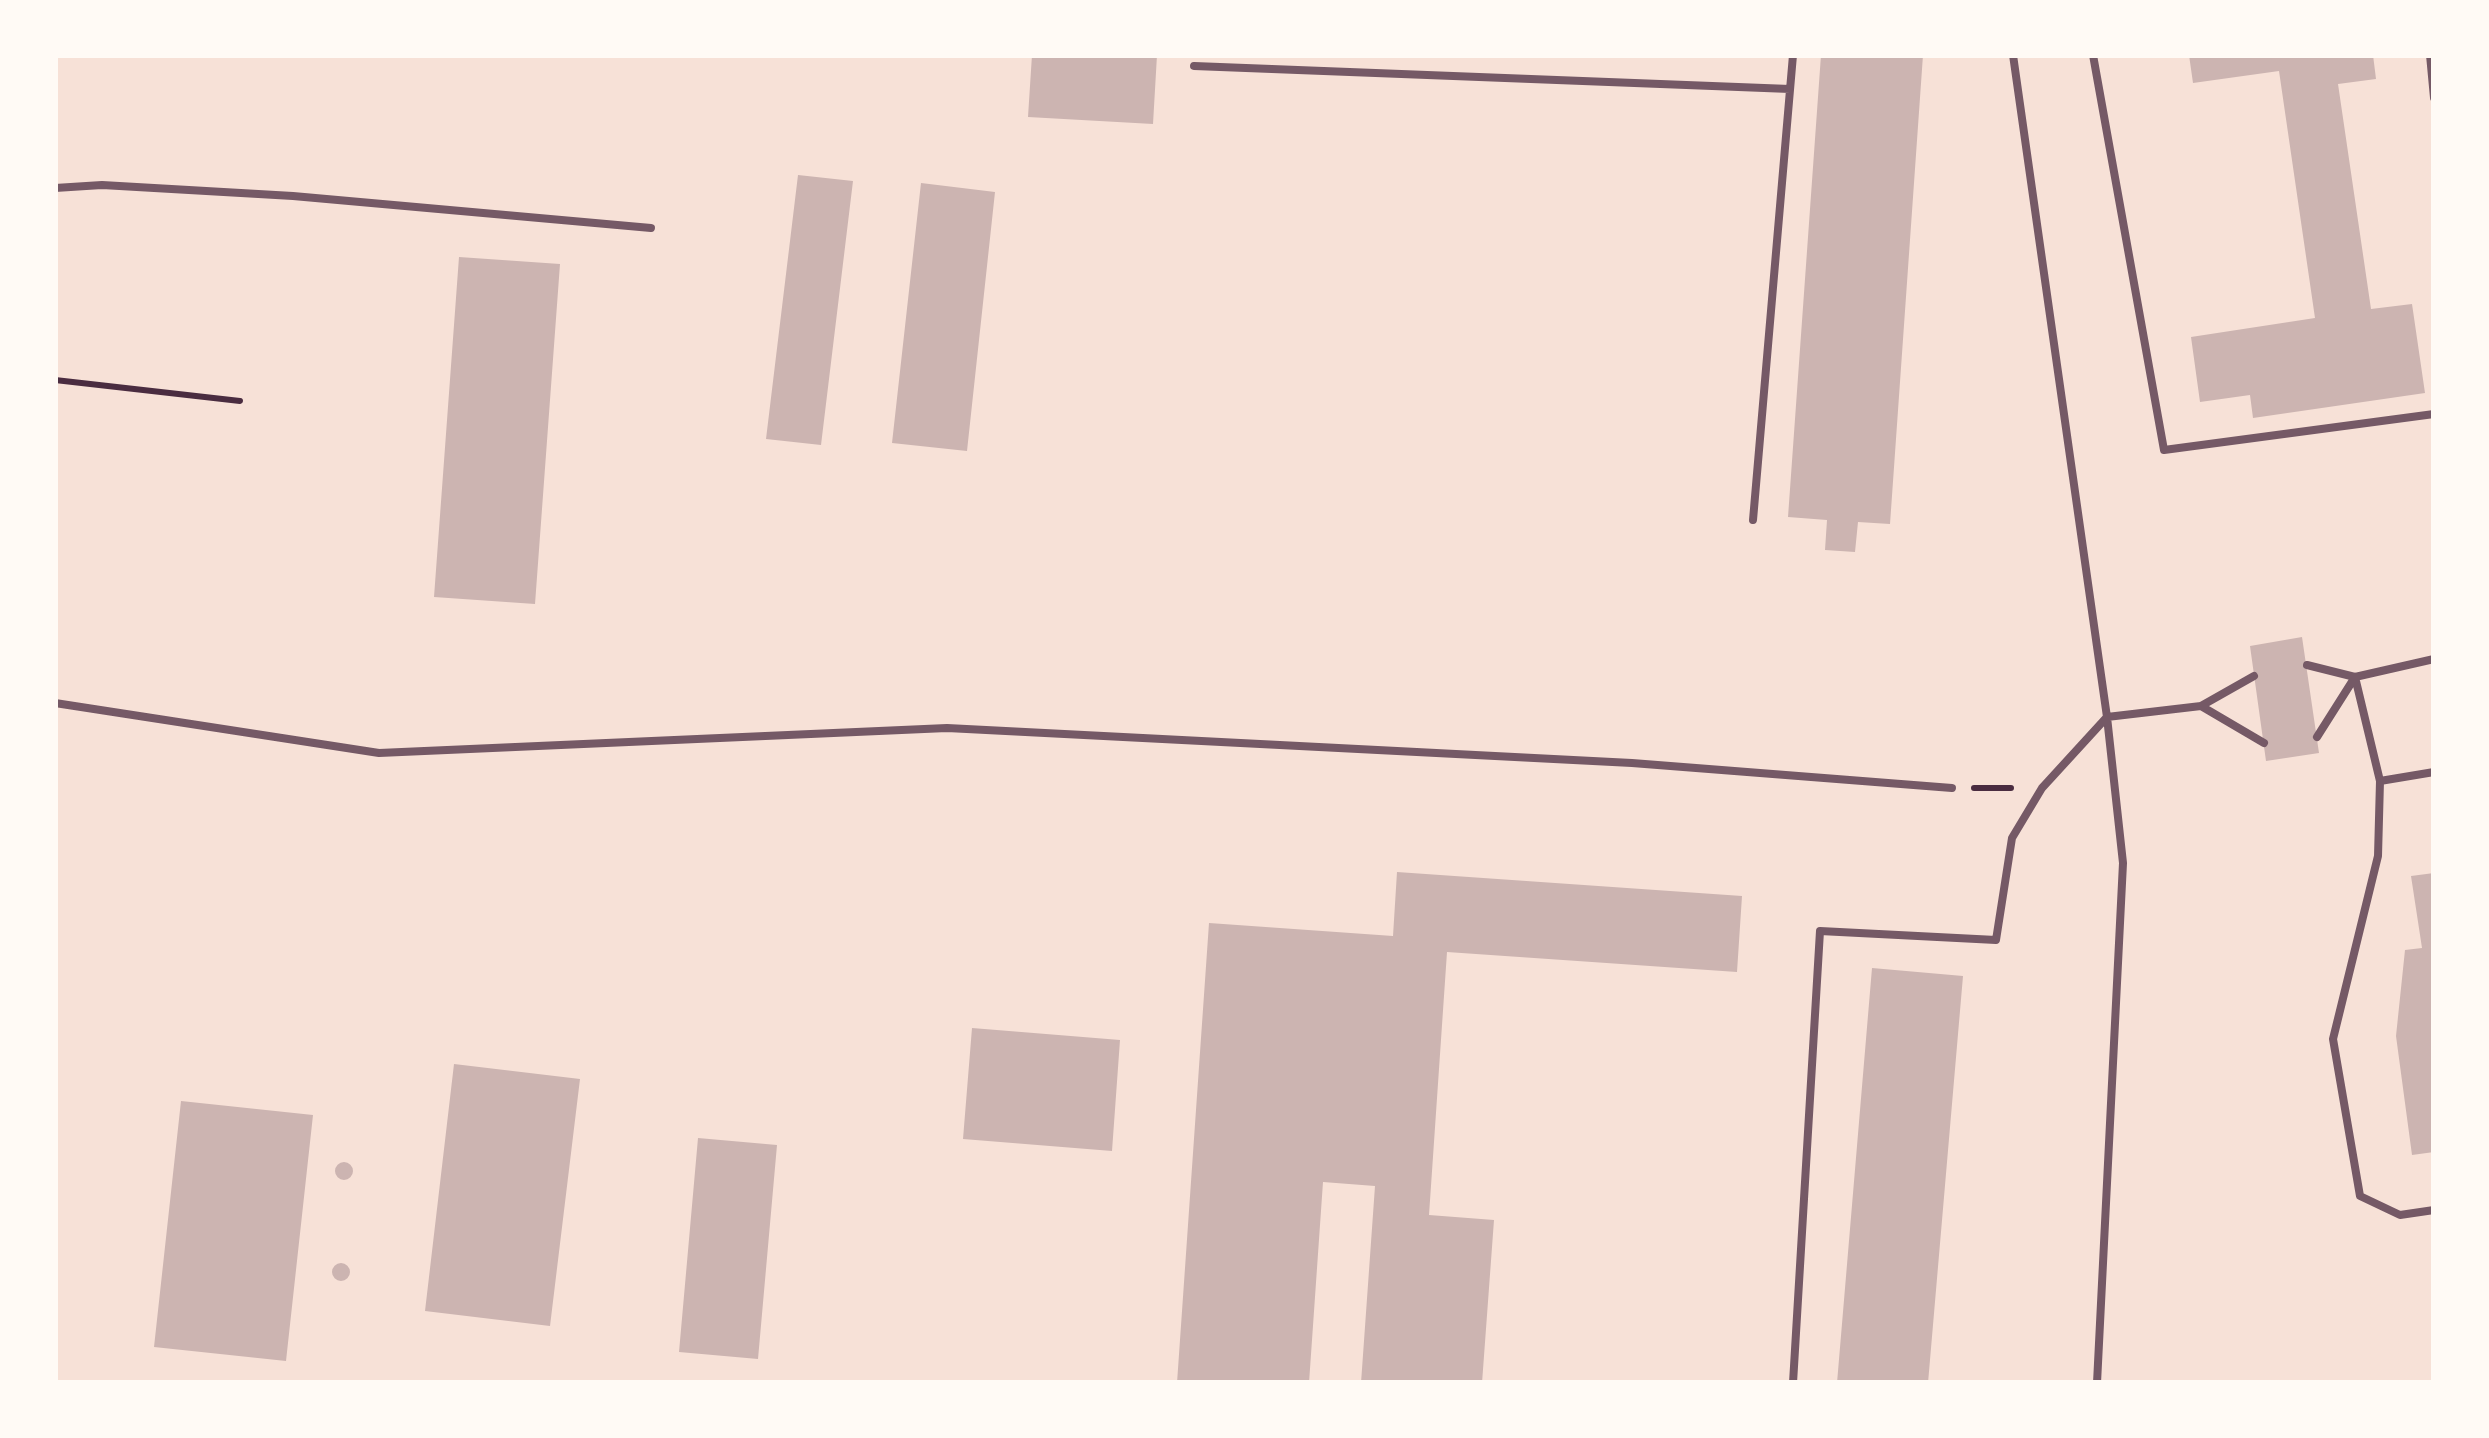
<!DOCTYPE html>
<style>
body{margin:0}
#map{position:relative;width:2489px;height:1438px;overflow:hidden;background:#f7e1d7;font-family:Barlow,sans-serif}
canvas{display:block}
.frame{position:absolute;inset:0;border:58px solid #fffaf5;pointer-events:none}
</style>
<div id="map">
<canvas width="2489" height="1438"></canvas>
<div class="frame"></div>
</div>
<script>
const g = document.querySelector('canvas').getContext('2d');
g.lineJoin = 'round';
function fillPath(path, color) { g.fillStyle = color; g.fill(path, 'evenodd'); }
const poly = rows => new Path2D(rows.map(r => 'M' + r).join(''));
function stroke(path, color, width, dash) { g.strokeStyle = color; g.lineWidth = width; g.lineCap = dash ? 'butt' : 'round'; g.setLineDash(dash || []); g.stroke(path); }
fillPath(poly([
 [1032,55,1157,55,1153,124,1028,117],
 [1821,55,1923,55,1890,524,1858,522,1855,552,1825,550,1827,520,1788,517],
 [2189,55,2373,55,2376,79,2338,84,2371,309,2412,304,2425,393,2253,418,2250,395,2200,402,2191,337,2315,318,2279,71,2193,83],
 [798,175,853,181,821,445,766,439],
 [921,183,995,192,967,451,892,443],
 [459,257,560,264,535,604,434,597],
 [2302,637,2319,753,2266,761,2250,646],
 [1397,872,1742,896,1737,972,1447,952,1429,1215,1494,1220,1482,1383,1361,1383,1375,1186,1323,1182,1309,1383,1177,1383,1209,923,1393,936],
 [2434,873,2434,1152,2412,1155,2396,1036,2405,950,2422,948,2411,876],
 [1872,968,1963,976,1928,1383,1837,1383],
 [972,1028,1120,1040,1112,1151,963,1139],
 [454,1064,580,1079,550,1326,425,1311],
 [181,1101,313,1115,286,1361,154,1347],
 [698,1138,777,1145,758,1359,679,1352],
 '335 1171a9 9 0 1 1 18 0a9 9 0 1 1-18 0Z',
 '332 1272a9 9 0 1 1 18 0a9 9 0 1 1-18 0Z'
]), '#ccb4b1');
stroke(poly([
 [55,380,240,401],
 [1974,788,2011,788]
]), '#4a2c40', 6);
stroke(poly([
 [2013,55,2107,717,2123,863,2097,1383],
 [2093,55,2164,450,2434,414],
 [2430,55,2434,98],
 [1194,66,1790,89],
 [55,188,102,185,293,196,651,228],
 [1753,520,1793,55],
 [2307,665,2355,677,2434,659],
 [2355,677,2380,781,2378,856,2333,1039,2360,1196,2400,1215,2434,1210],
 [55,703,379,753,947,728,1632,763,1952,788],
 [2201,706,2264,743],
 [2317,737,2355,677],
 [2380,781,2434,772],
 [1793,1383,1820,931,1996,940,2012,838,2042,788,2107,717,2201,706,2254,676]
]), '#755966', 8);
</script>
